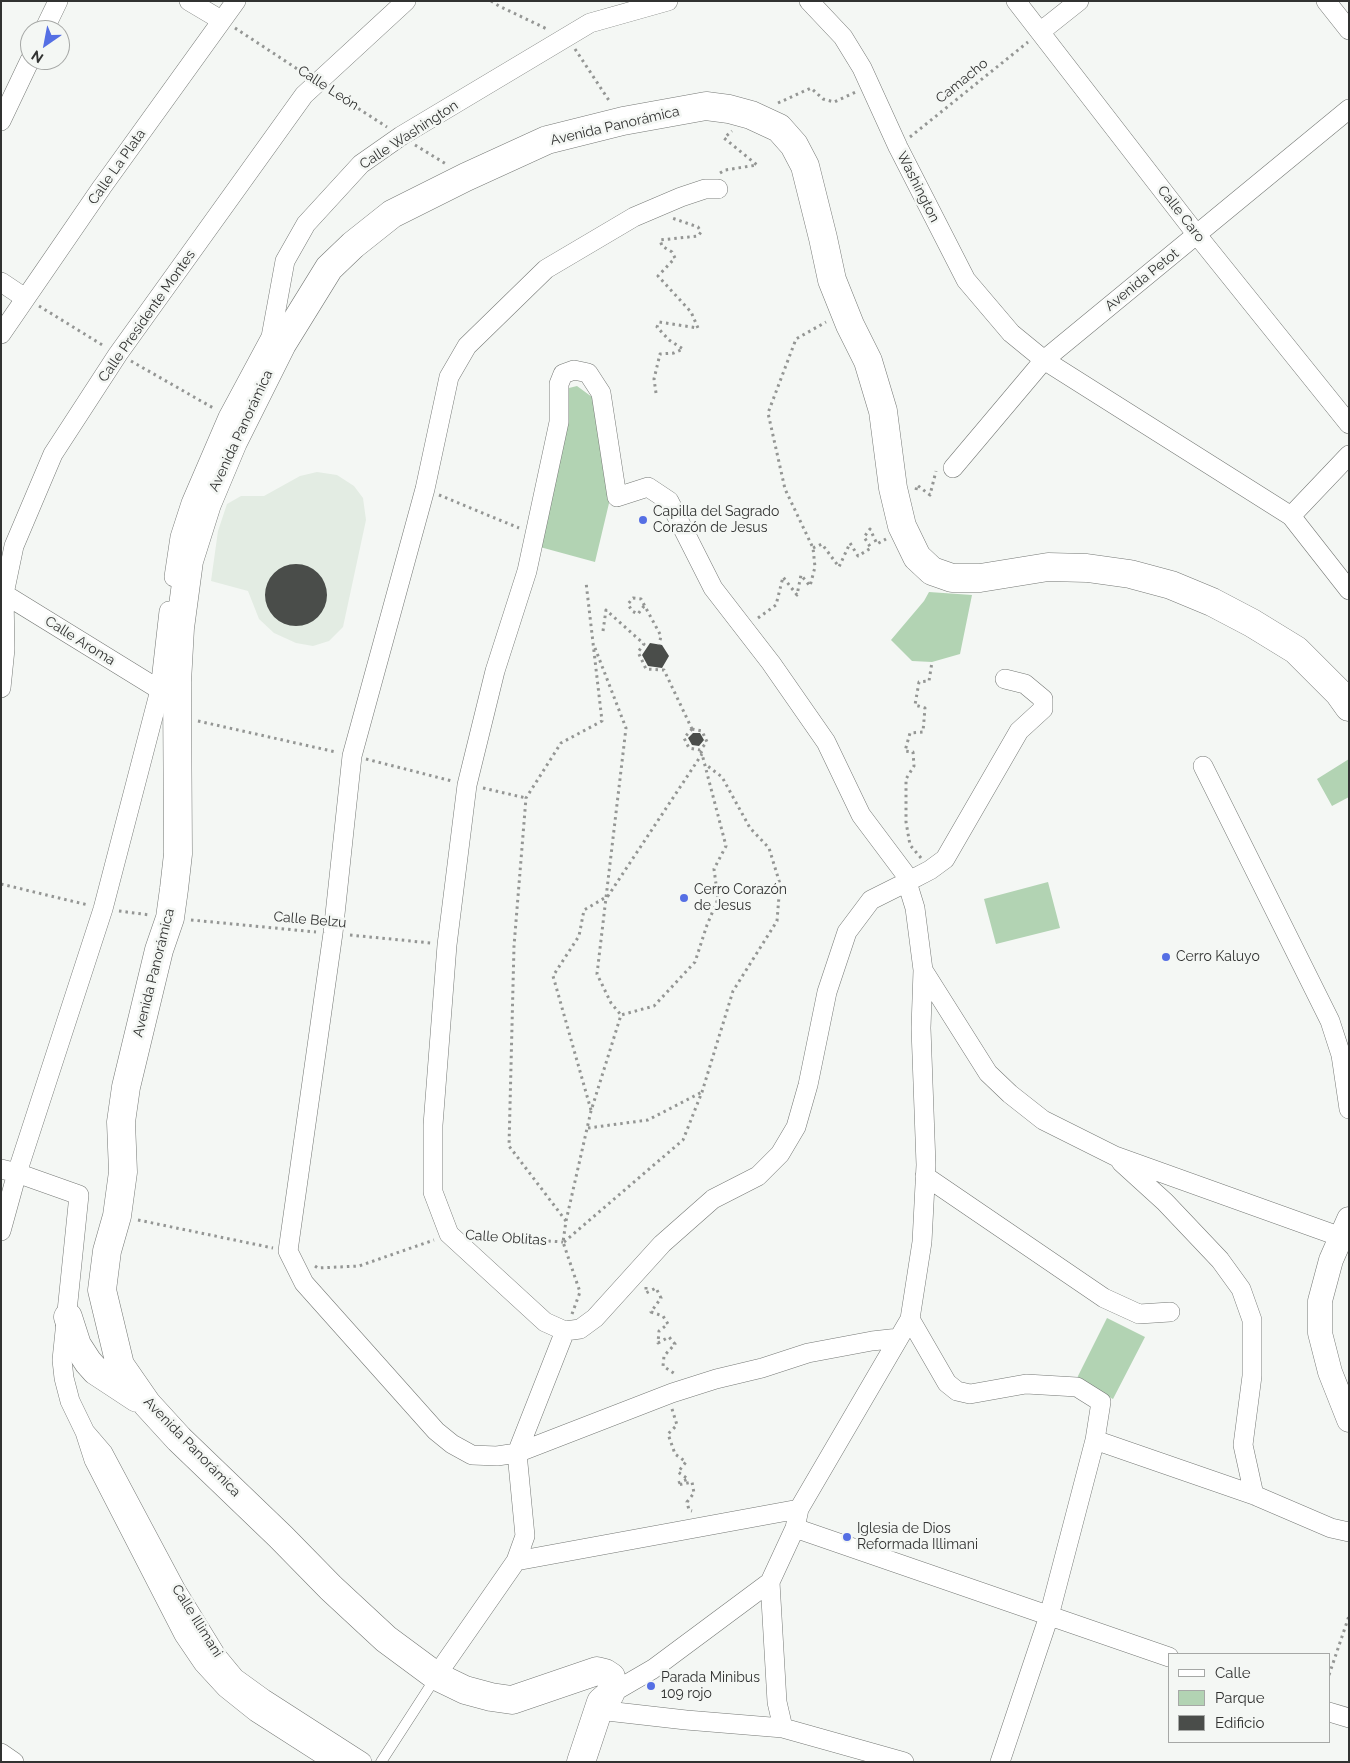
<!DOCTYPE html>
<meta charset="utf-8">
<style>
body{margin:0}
#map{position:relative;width:1350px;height:1763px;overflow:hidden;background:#f4f7f4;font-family:Raleway,sans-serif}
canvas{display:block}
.frame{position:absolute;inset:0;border:2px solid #313231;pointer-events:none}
.legend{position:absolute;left:1168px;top:1653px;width:162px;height:90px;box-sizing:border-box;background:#f4f7f4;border:1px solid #a6a8a6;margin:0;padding:6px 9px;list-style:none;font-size:15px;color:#313231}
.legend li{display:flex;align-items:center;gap:10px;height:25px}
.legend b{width:25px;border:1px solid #a6a8a6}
.north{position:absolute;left:20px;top:20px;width:50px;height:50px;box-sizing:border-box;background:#f4f7f4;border:1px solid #a6a8a6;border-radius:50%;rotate:213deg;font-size:14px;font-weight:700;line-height:20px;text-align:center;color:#313231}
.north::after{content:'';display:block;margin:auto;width:18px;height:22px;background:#556fe4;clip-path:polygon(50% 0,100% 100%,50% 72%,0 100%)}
</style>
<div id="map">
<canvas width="1350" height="1763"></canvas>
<div class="frame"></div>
<ul class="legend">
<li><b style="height:6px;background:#fff"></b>Calle</li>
<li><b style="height:14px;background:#b2d3b3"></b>Parque</li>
<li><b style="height:14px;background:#4a4d4a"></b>Edificio</li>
</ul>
<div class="north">N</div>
</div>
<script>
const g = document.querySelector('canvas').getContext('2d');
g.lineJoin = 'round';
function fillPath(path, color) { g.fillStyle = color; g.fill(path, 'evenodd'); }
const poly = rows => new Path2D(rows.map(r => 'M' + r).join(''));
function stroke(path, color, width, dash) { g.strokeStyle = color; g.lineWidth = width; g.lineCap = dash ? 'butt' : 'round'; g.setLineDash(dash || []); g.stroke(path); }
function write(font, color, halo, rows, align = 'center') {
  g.font = font + ' Raleway,sans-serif'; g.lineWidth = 5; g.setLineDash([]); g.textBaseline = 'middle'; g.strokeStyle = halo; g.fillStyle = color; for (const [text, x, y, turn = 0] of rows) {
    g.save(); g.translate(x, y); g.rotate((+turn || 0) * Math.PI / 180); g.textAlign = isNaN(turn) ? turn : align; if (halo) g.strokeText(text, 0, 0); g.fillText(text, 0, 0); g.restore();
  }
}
fillPath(poly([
 [317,472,337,475,354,486,363,498,366,520,343,627,329,641,313,646,296,643,274,633,259,619,248,591,211,581,218,531,227,504,241,496,264,496,300,476]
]), '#e3ece3');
fillPath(poly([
 [577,386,592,397,610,499,595,562,540,547,567,430,569,388],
 [929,592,972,595,960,654,932,662,912,661,891,640,924,601],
 [1349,759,1349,797,1332,806,1317,779],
 [1048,882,1060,928,996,944,984,899],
 [1107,1318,1145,1337,1113,1399,1076,1380]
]), '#b2d3b3');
fillPath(poly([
 '265 595a31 31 0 1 1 62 0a31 31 0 1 1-62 0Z',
 [650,643,662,645,669,656,662,668,648,666,642,655],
 [693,733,700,733,704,740,699,746,692,745,688,738]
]), '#4a4d4a');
const service = poly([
 [381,1762,436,1677]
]);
const minor = poly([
 [189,1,221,20],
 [809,1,843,37,862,68,898,147,966,280,1011,333,1044,360,1291,516,1349,590],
 [1016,1,1197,235,1349,424],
 [1326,1,1349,30],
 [44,30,58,1],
 [1040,32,1079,1],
 [1,121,30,60],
 [718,189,705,189,681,197,634,217,546,269,467,346,449,377,425,489,352,756,333,933,288,1251,304,1283,436,1431,452,1444,472,1455,497,1456,517,1453,672,1393,716,1379,762,1368,808,1353,872,1341,899,1338],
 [1,282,25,298],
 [1,334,102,187,236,1],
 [953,468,1044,360,1349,109],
 [1291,516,1349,455],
 [174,577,180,537,191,503,228,417,271,337,285,261,306,224,361,164,401,136,590,23,668,1],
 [1,592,160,690],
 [1,688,5,649,4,594,14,546,53,454,118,354,304,95,406,1],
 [1203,766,1330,1021,1341,1055,1349,1109],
 [923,970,988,1073,1010,1094,1043,1120,1115,1156,1341,1237],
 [1121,1162,1165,1202,1220,1260,1241,1289,1252,1320,1252,1376,1243,1445,1254,1495],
 [1,1169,17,1173,79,1195,62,1360,64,1378,70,1401,85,1432],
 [925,1176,1104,1298,1139,1314,1170,1312],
 [1,1231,17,1173,103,909,160,690,169,611],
 [910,1319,947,1383,957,1391,970,1394,1026,1384,1077,1387,1101,1402,1095,1440,1254,1495,1331,1528,1349,1532],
 [795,1528,1169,1657],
 [516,1561,799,1509],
 [770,1582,777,1702,783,1728],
 [436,1676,516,1561,525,1536,517,1453,565,1331],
 [610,1694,653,1669,770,1582,795,1528,799,1509,910,1319,922,1242,926,1165,921,1028,923,970,915,908,907,882,906,875,861,815,826,742,771,663,713,588,669,501,648,487,617,497,601,393,588,373,574,370,563,374,559,384,559,422,527,571,495,671,467,785,447,945,433,1125,433,1192,449,1234,545,1322,565,1331,580,1329,595,1318,662,1244,713,1199,758,1176,780,1154,796,1127,808,1085,827,992,847,932,871,900,907,882,930,870,945,859,1019,731,1043,709,1043,699,1025,684,1005,679],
 [598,1710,686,1720,783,1728,904,1762],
 [1329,1712,1349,1718],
 [1,1753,14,1762],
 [334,1762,256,1712,226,1688,203,1663,184,1635,94,1460,85,1432,103,1453,176,1590,216,1655,235,1678,264,1699,362,1762],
 [1000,1762,1049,1616,1095,1440]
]);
const tertiary = poly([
 [1349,1219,1331,1260,1320,1301,1320,1333,1330,1372,1349,1420]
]);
const primary = poly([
 [68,1317,77,1345,88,1362,96,1371,137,1398],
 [581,1762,601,1702,610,1694,613,1686,611,1677,605,1673,597,1671,512,1700,491,1697,465,1690,436,1676,386,1639,331,1588,281,1537,179,1439,147,1404,120,1365,102,1290,107,1251,117,1216,123,1172,121,1122,126,1087,159,950,170,918,174,889,178,854,177,682,180,628,189,561,207,504,233,442,282,344,329,268,353,245,392,214,466,177,547,140,623,121,706,106,729,109,751,115,779,128,794,145,805,166,823,238,832,280,850,325,868,361,883,411,893,488,902,526,917,557,932,571,952,578,980,578,1048,567,1087,568,1130,574,1171,585,1212,602,1252,623,1296,650,1339,693,1349,707]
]);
stroke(service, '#757875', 11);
stroke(minor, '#757875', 20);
stroke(tertiary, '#757875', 25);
stroke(primary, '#757875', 29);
stroke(poly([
 [491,1,499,6,547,29],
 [235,28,305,74],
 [575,49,610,102],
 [331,91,387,127],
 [778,103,811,88,823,99,834,102,856,92],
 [910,137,1028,42],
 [415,145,446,164],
 [720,173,725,170,757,165,724,138,732,131],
 [39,306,104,346],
 [131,361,215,409],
 [656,393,654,379,660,354,674,353,683,349,669,340,657,327,659,322,698,328,691,312,658,276,675,258,672,252,662,246,660,240,698,236,701,232,698,227,672,218],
 [916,490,917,485,930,495,936,471],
 [439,495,519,528],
 [813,548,822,544,839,567,850,543,858,556,871,548,864,537,870,529,877,544,886,539],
 [644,606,638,614,632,611,628,604,633,598,641,599,661,636,659,645],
 [758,618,776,605,783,577,797,595,801,575,810,586,815,567,813,548,785,489,768,413,796,339,826,322],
 [603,631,606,610,644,644,638,652,646,669,664,670,692,729],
 [595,648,626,728,597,974,611,1003,621,1015],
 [198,721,336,752],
 [692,729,702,731,707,742,700,750,689,748,684,738,692,729],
 [366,759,452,781],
 [483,788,526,798],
 [921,858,910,845,906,822,906,779,914,766,913,752,905,751,910,733,923,732,925,708,915,705,919,682,929,681,932,662],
 [1,884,88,905],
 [119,911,150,915],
 [191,920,316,932],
 [350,935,431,943],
 [591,1110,553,976,579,936,584,910,608,896,702,754],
 [588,1128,648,1120,702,1092],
 [138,1220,273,1248],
 [566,1221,509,1146,514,946,526,798,561,743,602,721,586,582],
 [477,1236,563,1242],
 [564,1242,683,1140,702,1092,733,991,777,921,780,884,769,848,750,828,722,777,705,764],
 [315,1266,318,1268,359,1266,434,1240],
 [646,1287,646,1293,656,1288,661,1298,651,1312,663,1316,668,1324,659,1331,658,1343,669,1337,675,1344,664,1356,663,1366,675,1374],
 [572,1314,580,1292,563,1242,566,1221,591,1111,621,1015,654,1006,695,962,707,925,718,899,714,869,726,846,702,754,700,750],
 [672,1409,677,1425,668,1434,675,1454,686,1462,678,1472,688,1479,678,1483,678,1485,692,1482,694,1493,687,1502,689,1510,692,1511],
 [1329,1675,1349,1616]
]), '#949694', 3, [2.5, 4]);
stroke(service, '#fff', 10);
stroke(minor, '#fff', 19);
stroke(tertiary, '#fff', 24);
stroke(primary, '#fff', 28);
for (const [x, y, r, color] of [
 [643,520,5,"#556fe4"],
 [684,898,5,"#556fe4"],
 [1166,957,5,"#556fe4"],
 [847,1537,5,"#556fe4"],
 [651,1686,5,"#556fe4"]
]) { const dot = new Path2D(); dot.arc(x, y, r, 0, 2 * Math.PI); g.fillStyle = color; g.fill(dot); stroke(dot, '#f4f7f4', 2); }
write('14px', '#313231', '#f4f7f4', [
 ["Camacho",962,81,-39],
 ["Calle León",328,88,33],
 ["Avenida Panorámica",615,126,-13],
 ["Calle Washington",409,135,-33],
 ["Calle La Plata",117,167,-55],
 ["Washington",918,187,63],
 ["Calle Caro",1181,214,52],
 ["Avenida Petot",1142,280,-39],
 ["Calle Presidente Montes",147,316,-55],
 ["Avenida Panorámica",241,431,-65],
 ["Calle Aroma",80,641,32],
 ["Calle Belzu",310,920,5],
 ["Avenida Panorámica",154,973,-76],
 ["Calle Oblitas",506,1238,4],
 ["Avenida Panorámica",192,1447,46],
 ["Calle Illimani",197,1621,58]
]);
write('14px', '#313231', '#f4f7f4', [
 ["Capilla del Sagrado",653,512],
 ["Corazón de Jesus",653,528],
 ["Cerro Corazón",694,890],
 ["de Jesus",694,906],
 ["Cerro Kaluyo",1176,957],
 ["Iglesia de Dios",857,1529],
 ["Reformada Illimani",857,1545],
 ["Parada Minibus",661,1678],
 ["109 rojo",661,1694]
], 'left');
</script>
